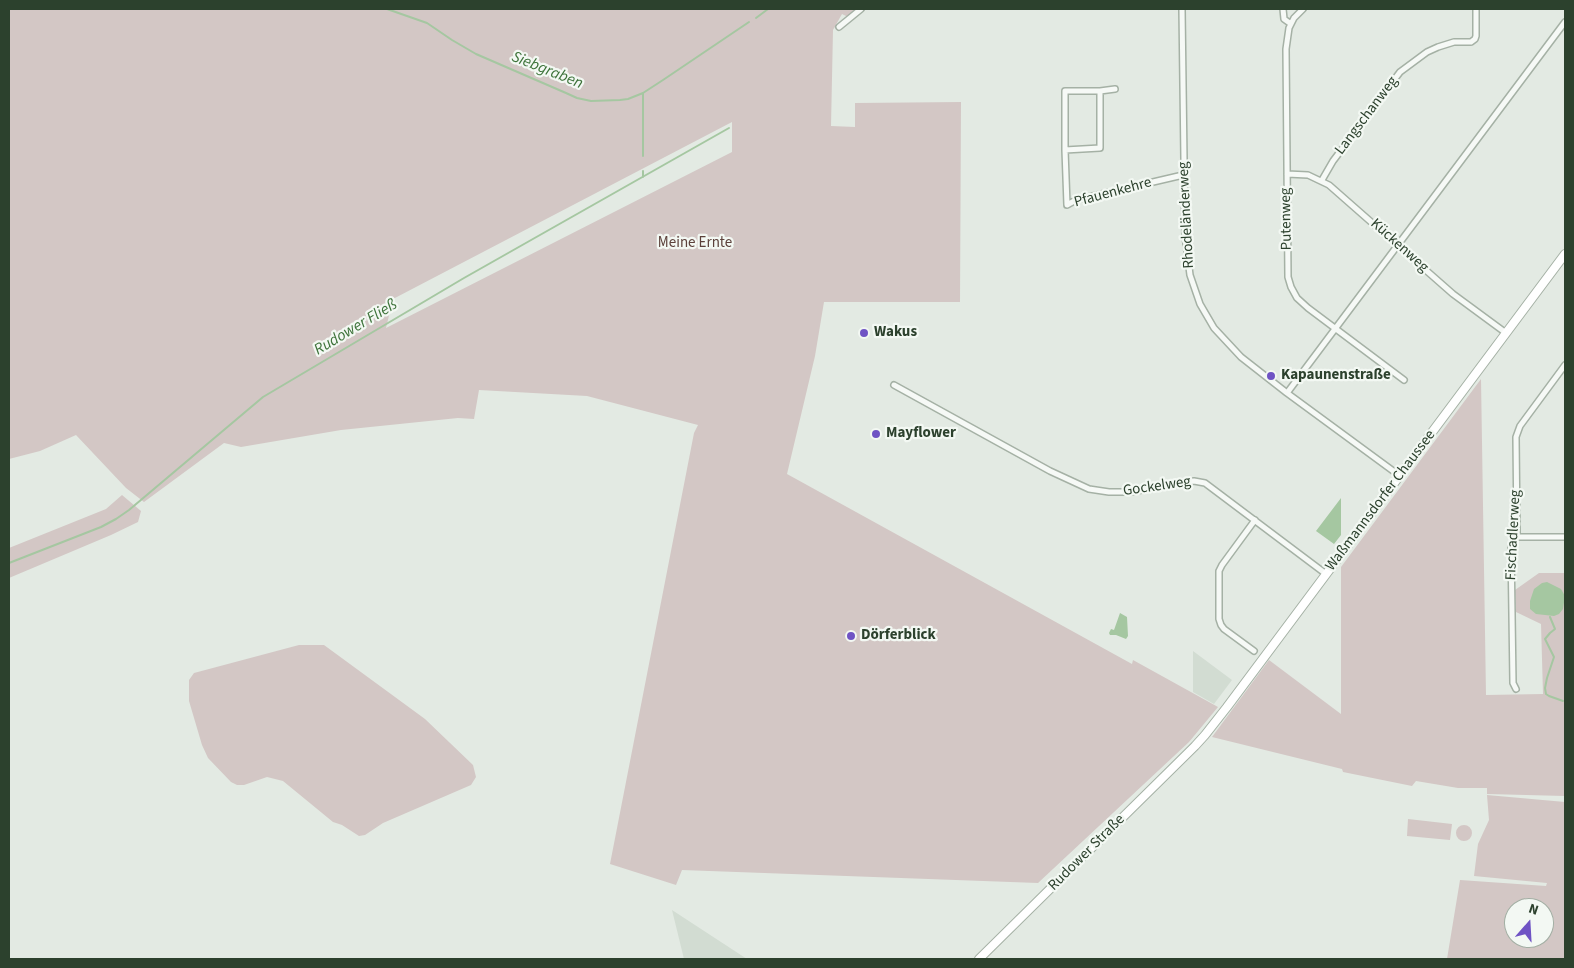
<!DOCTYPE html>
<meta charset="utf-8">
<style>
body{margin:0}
#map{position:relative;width:1574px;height:968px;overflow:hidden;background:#e3eae3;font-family:"Source Sans 3",sans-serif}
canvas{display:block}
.frame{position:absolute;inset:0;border:10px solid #2c412d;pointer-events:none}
.north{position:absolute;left:1504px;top:898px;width:50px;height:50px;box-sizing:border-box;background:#f3f8f3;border:1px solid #a3afa4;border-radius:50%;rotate:19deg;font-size:14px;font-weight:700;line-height:20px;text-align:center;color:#2c412d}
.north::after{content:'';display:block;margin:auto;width:18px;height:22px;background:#6f53c4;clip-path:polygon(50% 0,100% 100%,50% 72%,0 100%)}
</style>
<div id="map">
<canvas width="1574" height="968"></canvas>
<div class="frame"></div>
<div class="north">N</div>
</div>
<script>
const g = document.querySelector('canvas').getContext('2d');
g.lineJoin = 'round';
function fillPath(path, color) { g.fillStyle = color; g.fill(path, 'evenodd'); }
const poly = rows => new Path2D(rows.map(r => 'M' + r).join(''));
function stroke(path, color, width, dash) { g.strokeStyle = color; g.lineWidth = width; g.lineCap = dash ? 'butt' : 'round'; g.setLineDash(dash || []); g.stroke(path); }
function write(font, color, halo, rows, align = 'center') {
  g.font = font + ' "Source Sans 3",sans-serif'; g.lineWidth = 4.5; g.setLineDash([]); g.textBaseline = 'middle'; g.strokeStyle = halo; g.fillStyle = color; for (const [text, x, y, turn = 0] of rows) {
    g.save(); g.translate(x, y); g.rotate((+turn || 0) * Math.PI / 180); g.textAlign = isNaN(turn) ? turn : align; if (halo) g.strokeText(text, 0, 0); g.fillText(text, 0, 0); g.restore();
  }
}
fillPath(poly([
 [1193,651,1232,680,1214,704,1193,692],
 [672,910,747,959,684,959]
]), '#d2dcd2');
fillPath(poly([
 [9,9,858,9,848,17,842,14,833,30,831,126,855,127,855,103,961,102,960,302,824,302,815,356,787,474,1132,664,1133,660,1218,707,1189,742,1038,883,682,870,676,885,610,864,694,433,698,425,587,396,479,390,474,419,458,418,341,430,241,447,224,443,144,502,126,488,76,435,40,451,9,459],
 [732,122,732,152,386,328,393,299],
 [1481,379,1486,695,1543,694,1541,624,1516,612,1515,590,1539,573,1565,573,1565,796,1487,794,1487,788,1458,788,1416,781,1412,786,1343,772,1342,769,1212,737,1269,660,1341,714,1341,567],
 [122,495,141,511,138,522,111,535,9,578,9,548,106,509],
 [299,645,324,645,425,719,473,765,476,777,471,785,383,823,365,835,359,836,342,825,333,822,283,781,267,777,244,785,237,785,231,782,208,758,202,745,189,701,189,680,194,673],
 [1487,795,1565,802,1565,959,1447,959,1460,880,1546,886,1547,883,1474,876,1478,844,1489,820],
 [1514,908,1544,908,1544,938,1514,938],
 [1408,819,1452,824,1450,840,1407,836],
 '1456 833a8 8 0 1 1 16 0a8 8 0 1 1-16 0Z'
]), '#d3c7c5');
fillPath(poly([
 [1341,498,1341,535,1334,544,1316,531],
 [1547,582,1561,589,1565,596,1563,609,1559,614,1554,616,1536,614,1530,609,1530,601,1534,589,1542,583],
 [1120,613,1127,617,1128,636,1126,639,1116,635,1110,635,1109,633,1111,629,1114,630]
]), '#a5c7a1');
stroke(poly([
 [387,9,427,23,452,40,476,54,566,93,577,98,591,101,620,100,628,99,643,93,663,80,749,22],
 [756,18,768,9],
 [643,156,643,93],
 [643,171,643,177],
 [9,563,101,527,116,519,129,510,263,397,464,278,729,128],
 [1550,617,1555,629,1550,633,1545,639,1554,657,1547,678,1545,688,1546,694,1549,696,1563,701]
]), '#a5c7a1', 2);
const street = poly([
 [1182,9,1185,235,1190,275,1200,304,1214,328,1241,357,1287,393,1400,476],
 [1283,9,1284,19,1291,24],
 [1303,9,1294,18,1289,28,1286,49,1288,277,1291,287,1297,298,1308,308,1404,380],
 [839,27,861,9],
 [1100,91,1115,89],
 [1065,150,1100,148,1100,91,1065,91,1065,150,1067,205,1076,200,1183,175],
 [1287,174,1308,175,1329,185,1453,294,1506,333],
 [1322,180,1333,161,1400,72,1427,52,1438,47,1454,42,1471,42,1475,39,1476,36,1476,9],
 [894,385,1050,471,1089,489,1109,492,1130,492,1194,481,1205,483,1326,574],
 [1287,393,1565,22],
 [1516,537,1565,537],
 [1254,651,1224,629,1221,625,1219,619,1219,571,1222,565,1255,520],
 [1516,689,1513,683,1511,546,1517,535,1516,437,1520,426,1565,365]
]);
const secondary = poly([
 [979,959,1195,746,1205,735,1227,707,1565,254]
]);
stroke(street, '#a5b1a5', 8);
stroke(secondary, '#a5b1a5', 10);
stroke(street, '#f6f9f6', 5);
stroke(secondary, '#fff', 8);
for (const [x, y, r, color] of [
 [864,333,5,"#6f53c4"],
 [1271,376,5,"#6f53c4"],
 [876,434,5,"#6f53c4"],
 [851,636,5,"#6f53c4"]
]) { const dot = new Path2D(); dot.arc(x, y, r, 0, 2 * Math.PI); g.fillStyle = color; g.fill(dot); stroke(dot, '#f3f8f3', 2); }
write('15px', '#2c412d', '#f3f8f3', [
 ["Langschanweg",1367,116,-53],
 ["Pfauenkehre",1113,193,-15],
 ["Rhodeländerweg",1187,215,-93],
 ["Putenweg",1287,219,-91],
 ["Kückenweg",1399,246,42],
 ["Gockelweg",1157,487,-8],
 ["Waßmannsdorfer Chaussee",1381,501,-53],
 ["Fischadlerweg",1514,535,-87],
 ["Rudower Straße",1087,853,-45]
]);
write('15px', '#5c413b', '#f3f8f3', [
 ["Meine Ernte",695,244]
]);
write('bold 15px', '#2c412d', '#f3f8f3', [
 ["Wakus",874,333],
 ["Kapaunenstraße",1281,376],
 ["Mayflower",886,434],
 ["Dörferblick",861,636]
], 'left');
write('italic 16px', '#3c7239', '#f3f8f3', [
 ["Siebgraben",547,71,22],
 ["Rudower Fließ",356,328,-31]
]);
</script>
